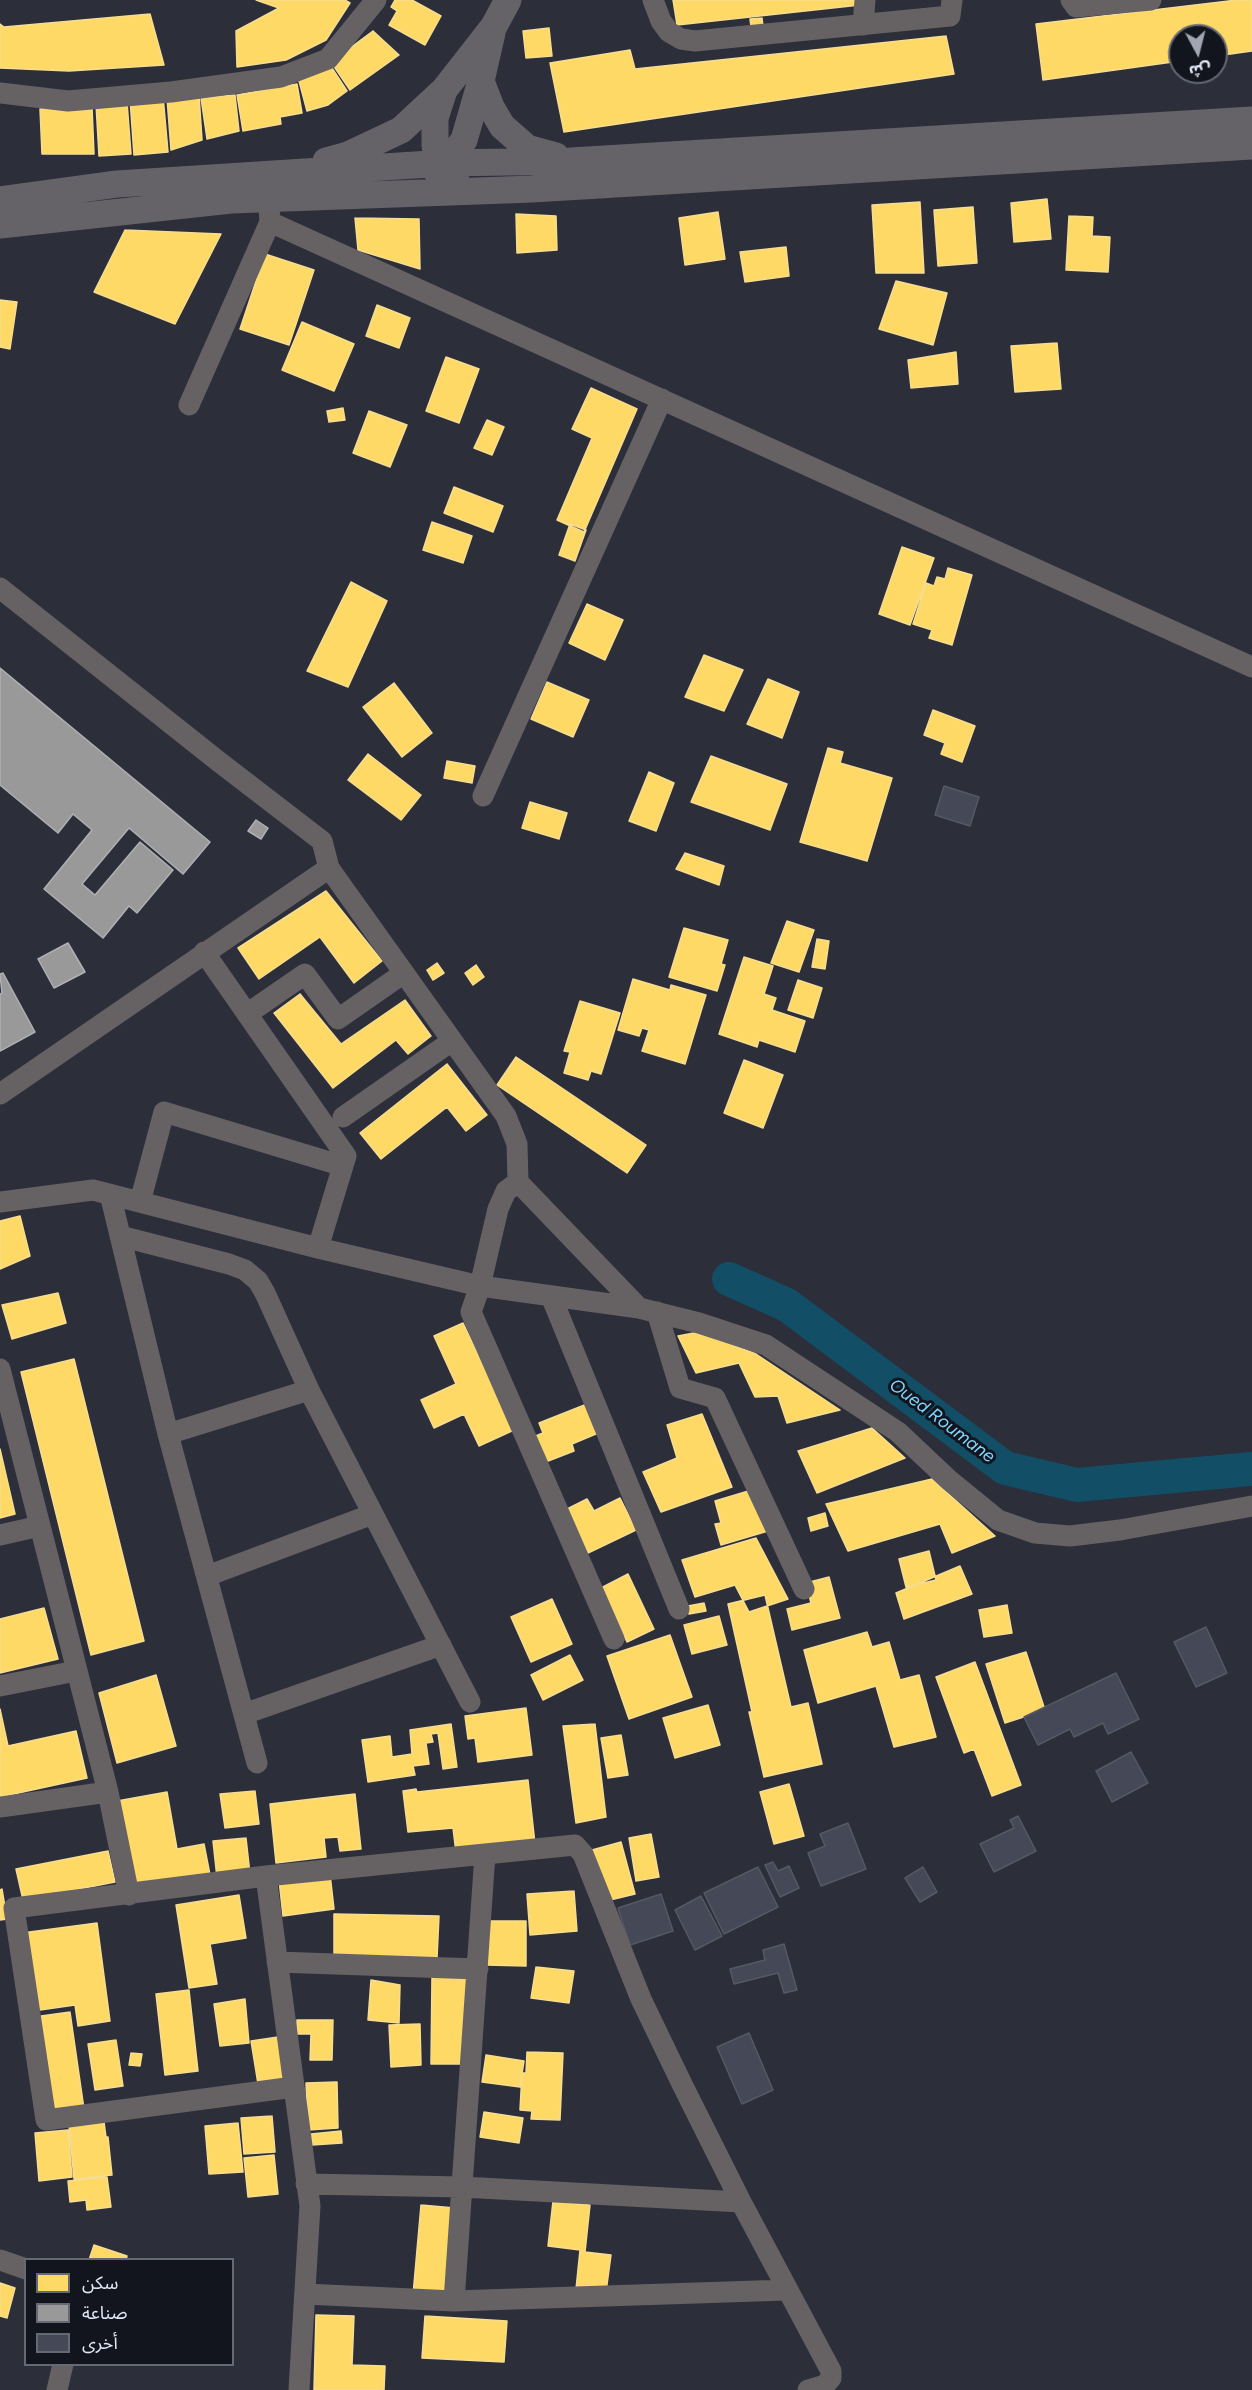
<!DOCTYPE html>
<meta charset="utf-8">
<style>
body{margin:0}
#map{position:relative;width:1252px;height:2390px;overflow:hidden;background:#2c2e3a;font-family:Figtree,"Noto Sans Arabic",sans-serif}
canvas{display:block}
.legend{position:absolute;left:24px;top:2258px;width:210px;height:108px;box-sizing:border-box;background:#12151e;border:2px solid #656974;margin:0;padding:8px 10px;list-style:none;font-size:18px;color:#e2e6f4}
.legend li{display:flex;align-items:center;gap:12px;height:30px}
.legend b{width:30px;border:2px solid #656974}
.north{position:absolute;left:1168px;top:24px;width:60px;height:60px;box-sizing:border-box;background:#12151e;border:2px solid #656974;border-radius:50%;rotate:173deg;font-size:16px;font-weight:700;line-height:24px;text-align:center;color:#e2e6f4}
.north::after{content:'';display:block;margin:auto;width:21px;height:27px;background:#a2a6b3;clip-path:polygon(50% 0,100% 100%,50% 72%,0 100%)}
</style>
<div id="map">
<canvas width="1252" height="2390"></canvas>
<ul class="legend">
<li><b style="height:16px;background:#ffd966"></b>سكن</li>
<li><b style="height:16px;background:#999"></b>صناعة</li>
<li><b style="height:16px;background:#444857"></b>أخرى</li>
</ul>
<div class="north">ش</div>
</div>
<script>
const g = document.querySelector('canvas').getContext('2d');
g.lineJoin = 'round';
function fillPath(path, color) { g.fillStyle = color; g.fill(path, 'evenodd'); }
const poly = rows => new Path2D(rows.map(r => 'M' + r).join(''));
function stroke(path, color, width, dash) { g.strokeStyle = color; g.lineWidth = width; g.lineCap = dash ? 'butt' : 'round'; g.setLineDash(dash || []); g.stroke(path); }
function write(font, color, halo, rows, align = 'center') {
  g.font = font + ' Figtree,sans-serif'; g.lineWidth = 6; g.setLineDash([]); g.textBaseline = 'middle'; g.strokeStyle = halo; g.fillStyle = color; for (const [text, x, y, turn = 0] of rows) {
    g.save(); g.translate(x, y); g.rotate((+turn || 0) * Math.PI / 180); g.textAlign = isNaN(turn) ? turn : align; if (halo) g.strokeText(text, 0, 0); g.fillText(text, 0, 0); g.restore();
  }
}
const homes = poly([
 [256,0,345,0,350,3,326,40,286,60,237,67,236,31,279,8,256,0],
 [395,0,412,0,441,16,425,45,389,25,397,11,391,7,395,0],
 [673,0,859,0,860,5,677,25,673,0],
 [1237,0,1252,0,1252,51,1216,56,1216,36,1180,36,1180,61,1043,80,1036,24,1237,0],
 [150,14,164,65,69,71,0,68,0,24,4,27,150,14],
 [762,18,764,34,752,35,750,19,762,18],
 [549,28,552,56,526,58,523,31,549,28],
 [373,31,399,55,350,90,331,62,373,31],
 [946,36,954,74,564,132,550,63,630,50,635,69,946,36],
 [330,65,347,91,328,105,307,111,299,81,330,65],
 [297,84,302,113,280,117,281,124,243,131,237,95,297,84],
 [199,95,202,140,171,150,167,98,199,95],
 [235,95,239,131,207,139,201,98,235,95],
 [163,96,168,152,134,155,130,99,163,96],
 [127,102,131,154,99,156,96,104,127,102],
 [92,107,94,154,42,154,40,109,92,107],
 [1047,199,1051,239,1014,242,1011,203,1047,199],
 [920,202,924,273,876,273,872,205,920,202],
 [973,207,977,263,938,266,934,210,973,207],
 [718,212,725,259,685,265,679,218,718,212],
 [516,214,556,216,557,250,517,253,516,214],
 [1069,216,1093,217,1092,236,1110,237,1108,272,1066,270,1069,216],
 [355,218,419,219,420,269,358,250,355,218],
 [125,230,221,234,175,324,94,292,125,230],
 [786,247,789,276,745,282,740,252,786,247],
 [265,254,314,270,289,345,240,329,265,254],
 [896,281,947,293,933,345,879,329,896,281],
 [0,300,17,302,10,349,0,347,0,300],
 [377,305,410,318,399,348,366,336,377,305],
 [302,322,354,344,334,391,282,370,302,322],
 [1057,343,1061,389,1015,392,1011,346,1057,343],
 [956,352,958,384,911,388,908,360,956,352],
 [446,357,479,369,459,423,426,411,446,357],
 [591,388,637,409,584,532,557,520,592,438,572,429,591,388],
 [343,408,345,420,329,422,327,411,343,408],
 [369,411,407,425,390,467,353,453,369,411],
 [487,420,504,427,492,455,474,448,487,420],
 [454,487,503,506,493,532,444,513,454,487],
 [432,522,472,536,463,563,423,550,432,522],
 [570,524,586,530,575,561,559,555,570,524],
 [902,547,934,558,910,625,879,614,902,547],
 [948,568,972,575,952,645,929,638,932,630,913,624,926,583,934,586,937,577,945,579,948,568],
 [351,582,387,601,348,687,307,671,351,582],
 [587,604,623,620,605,660,569,643,587,604],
 [704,655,743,670,724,711,685,697,704,655],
 [768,679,799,692,782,738,747,724,768,679],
 [547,682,589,700,573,737,531,719,547,682],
 [394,683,432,733,402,757,363,707,394,683],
 [933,710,975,726,962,762,941,754,945,743,924,735,933,710],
 [828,748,843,752,840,763,892,778,867,861,800,842,828,748],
 [368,754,421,795,401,820,348,780,368,754],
 [711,756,787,784,770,830,691,802,711,756],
 [447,761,475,766,472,783,444,778,447,761],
 [649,772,674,783,656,831,629,821,649,772],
 [530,802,567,813,559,839,522,828,530,802],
 [685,853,724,866,719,885,676,869,685,853],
 [326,891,382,961,354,983,320,937,259,979,238,948,326,891],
 [787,921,814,930,799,972,771,963,787,921],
 [684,928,728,940,721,964,725,965,717,991,669,977,684,928],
 [817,939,829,941,825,969,812,967,817,939],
 [744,957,773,966,764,994,776,998,772,1010,805,1021,795,1052,759,1040,757,1047,719,1034,744,957],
 [437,963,444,973,433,980,427,970,437,963],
 [476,965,484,977,473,985,465,973,476,965],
 [633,979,670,990,671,985,706,995,685,1064,642,1051,649,1030,642,1028,639,1036,618,1030,633,979],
 [798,980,822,988,813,1018,788,1010,798,980],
 [300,994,341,1044,405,1000,431,1036,408,1054,396,1040,333,1088,274,1013,300,994],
 [580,1001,620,1013,601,1074,591,1071,588,1080,564,1073,570,1052,564,1051,580,1001],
 [516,1057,646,1145,627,1173,497,1085,516,1057],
 [744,1060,783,1075,763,1128,724,1113,744,1060],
 [447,1064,487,1115,466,1131,447,1107,381,1159,360,1133,447,1064],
 [20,1216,30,1256,0,1269,0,1221,20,1216],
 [58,1293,66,1323,12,1339,2,1305,58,1293],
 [463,1323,514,1430,479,1446,464,1414,434,1428,421,1400,456,1384,434,1336,463,1323],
 [699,1332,756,1354,840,1410,787,1423,778,1396,755,1397,739,1363,696,1373,678,1336,699,1332],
 [74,1359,144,1641,91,1655,21,1372,74,1359],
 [592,1402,603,1431,572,1444,574,1451,543,1463,533,1437,543,1433,539,1423,592,1402],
 [702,1414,732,1487,661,1512,643,1472,677,1458,667,1425,702,1414],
 [872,1428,905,1458,817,1493,798,1451,872,1428],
 [0,1449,15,1514,0,1518,0,1449],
 [932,1479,995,1536,952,1553,940,1524,848,1551,826,1504,932,1479],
 [755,1489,768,1531,721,1545,715,1524,721,1523,715,1501,755,1489],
 [620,1498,636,1530,588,1553,567,1509,587,1499,594,1511,620,1498],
 [825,1513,828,1526,811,1531,808,1518,825,1513],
 [756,1538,788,1599,749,1612,735,1585,695,1597,682,1560,756,1538],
 [929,1551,936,1580,906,1587,899,1559,929,1551],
 [960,1566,972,1594,904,1619,896,1593,960,1566],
 [628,1574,654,1629,627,1642,601,1588,628,1574],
 [829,1577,840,1618,792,1630,787,1609,811,1603,806,1583,829,1577],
 [765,1595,791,1707,808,1703,822,1764,764,1777,749,1712,752,1712,728,1604,765,1595],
 [552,1599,572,1644,531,1662,511,1617,552,1599],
 [704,1603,706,1611,689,1614,688,1606,704,1603],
 [1007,1605,1012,1633,984,1637,979,1610,1007,1605],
 [44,1608,58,1659,0,1673,0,1619,44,1608],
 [719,1616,727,1645,692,1654,684,1625,719,1616],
 [867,1632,872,1647,889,1642,900,1680,919,1675,936,1737,894,1747,876,1686,818,1703,804,1650,867,1632],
 [670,1635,692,1697,629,1719,607,1656,670,1635],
 [1026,1652,1045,1710,1005,1723,986,1664,1026,1652],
 [570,1655,583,1680,543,1700,531,1675,570,1655],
 [975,1662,1021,1785,992,1796,974,1749,964,1753,936,1677,975,1662],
 [156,1675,176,1746,117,1763,99,1693,156,1675],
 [708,1705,720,1745,675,1758,663,1718,708,1705],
 [526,1708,532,1755,478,1762,475,1738,468,1739,465,1716,526,1708],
 [0,1709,8,1746,76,1731,87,1778,0,1797,0,1709],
 [451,1724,457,1767,443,1769,438,1733,431,1734,433,1742,426,1743,429,1764,413,1766,415,1775,368,1782,362,1740,390,1736,392,1757,412,1754,410,1730,451,1724],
 [595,1724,606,1817,576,1823,563,1726,595,1724],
 [621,1735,628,1775,608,1778,601,1738,621,1735],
 [528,1780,535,1844,456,1853,453,1828,408,1832,403,1791,416,1789,417,1792,528,1780],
 [789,1784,804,1836,774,1844,760,1792,789,1784],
 [255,1791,259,1824,225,1828,220,1794,255,1791],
 [167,1792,177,1849,204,1844,210,1875,133,1889,117,1801,167,1792],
 [355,1794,361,1849,340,1851,338,1837,324,1838,326,1857,276,1863,270,1804,355,1794],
 [651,1834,659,1877,636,1881,629,1838,651,1834],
 [246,1838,250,1874,217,1878,213,1841,246,1838],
 [621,1842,635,1894,606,1901,592,1850,621,1842],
 [108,1851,115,1882,23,1900,16,1869,108,1851],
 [330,1874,334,1909,283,1916,279,1880,330,1874],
 [2,1889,7,1919,0,1920,0,1890,2,1889],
 [574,1891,577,1931,530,1935,527,1894,574,1891],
 [239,1895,246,1938,210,1944,217,1984,189,1988,176,1905,239,1895],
 [334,1914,439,1916,437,1958,334,1956,334,1914],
 [486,1921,526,1921,526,1966,486,1965,486,1921],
 [97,1923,110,2021,78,2026,75,2005,33,2011,22,1933,97,1923],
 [536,1967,574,1971,569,2003,531,1998,536,1967],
 [432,1976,468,1976,467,2064,431,2064,432,1976],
 [371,1980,400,1985,399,2023,368,2020,371,1980],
 [189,1990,198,2071,165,2075,156,1994,189,1990],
 [245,1999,249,2043,220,2046,214,2004,245,1999],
 [70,2012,84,2109,54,2113,41,2016,70,2012],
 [297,2020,333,2020,332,2060,310,2060,311,2034,297,2034,297,2020],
 [420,2024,421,2065,391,2067,389,2025,420,2024],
 [278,2037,285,2080,258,2084,251,2041,278,2037],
 [116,2040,123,2086,95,2090,88,2044,116,2040],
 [527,2052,563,2053,560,2120,531,2119,532,2111,520,2110,522,2073,526,2073,527,2052],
 [131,2053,142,2054,140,2066,129,2065,131,2053],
 [486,2055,524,2061,520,2087,482,2082,486,2055],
 [337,2082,338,2128,308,2130,306,2083,337,2082],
 [484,2112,523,2118,519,2143,480,2137,484,2112],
 [272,2116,275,2152,244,2154,241,2118,272,2116],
 [104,2122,106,2137,108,2137,112,2175,74,2179,69,2126,104,2122],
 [238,2123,243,2172,209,2174,205,2126,238,2123],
 [68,2130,72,2177,39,2181,35,2133,68,2130],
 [341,2131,342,2143,312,2145,311,2134,341,2131],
 [274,2155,278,2194,248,2197,244,2158,274,2155],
 [107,2177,111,2207,87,2210,86,2200,70,2202,68,2181,107,2177],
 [553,2201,590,2205,585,2252,611,2255,606,2292,576,2289,580,2250,548,2246,553,2201],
 [421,2205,455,2208,447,2298,413,2295,421,2205],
 [94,2245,127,2256,126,2260,89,2260,94,2245],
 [0,2283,15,2288,7,2318,0,2316,0,2283],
 [316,2315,354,2316,352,2365,385,2366,384,2390,314,2390,316,2315],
 [425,2316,507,2321,504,2362,422,2358,425,2316]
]);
fillPath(homes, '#ffd966');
stroke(homes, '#f6dd91', 1.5);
const industry = poly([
 [0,668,210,842,183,874,129,828,82,884,95,895,140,842,173,870,137,913,129,906,103,938,44,889,92,830,73,814,58,833,0,785,0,668],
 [256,820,268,828,261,839,248,831,256,820],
 [68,943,85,972,54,988,38,959,68,943],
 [3,973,35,1032,0,1051,0,994,2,993,0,974,3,973]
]);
fillPath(industry, '#999');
stroke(industry, '#afb0b4', 1.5);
stroke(poly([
 [729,1279,787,1305,1005,1468,1077,1485,1252,1469]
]), '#124e66', 34);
const building = poly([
 [944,786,979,797,970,826,935,815,944,786],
 [1206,1627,1227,1673,1196,1687,1174,1642,1206,1627],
 [1116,1673,1139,1719,1108,1734,1103,1723,1074,1737,1070,1729,1038,1745,1024,1717,1116,1673],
 [1131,1752,1148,1783,1112,1802,1096,1771,1131,1752],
 [1018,1816,1036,1851,994,1872,980,1844,1014,1828,1010,1820,1018,1816],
 [848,1823,866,1869,821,1886,808,1853,825,1846,820,1834,848,1823],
 [773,1862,778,1871,789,1866,799,1888,780,1897,765,1865,773,1862],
 [758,1867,778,1907,724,1934,704,1893,758,1867],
 [923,1867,937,1892,920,1902,905,1878,923,1867],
 [661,1894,673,1931,630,1945,618,1908,661,1894],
 [701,1896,722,1936,695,1950,675,1910,701,1896],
 [784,1944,797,1990,784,1993,778,1973,734,1984,730,1969,765,1960,763,1950,784,1944],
 [749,2033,773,2090,742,2104,717,2047,749,2033]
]);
fillPath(building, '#444857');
stroke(building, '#565963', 1.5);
stroke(poly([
 [653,0,661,21,669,32,681,39,695,41,950,16,952,0],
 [1071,0,1076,7,1151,0],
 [863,25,865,0],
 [0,93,68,101,171,92,281,77,328,59,376,0],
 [270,222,1252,667],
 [189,405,270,222,269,208],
 [0,588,218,761,322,841,329,868,506,1116,517,1144,518,1182,639,1308,699,1323,766,1345,898,1432,949,1480,998,1520,1035,1533,1070,1536,1120,1530,1252,1506],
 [483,796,662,399],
 [204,952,346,1156,318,1248],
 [247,1014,305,974,338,1019,404,973],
 [0,1094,329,868],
 [343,1117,452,1041],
 [518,1182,506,1191,498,1209,480,1286,471,1312,614,1639],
 [110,1194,168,1434,257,1763],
 [0,1202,93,1190,318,1248,480,1286,639,1308],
 [140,1202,164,1112,343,1166],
 [120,1236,229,1264,245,1270,258,1281,265,1293,309,1390,470,1702],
 [551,1296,679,1609],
 [657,1312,680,1388,715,1398,804,1589],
 [0,1369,108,1792,129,1895],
 [168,1434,309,1390],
 [0,1535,40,1526],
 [207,1576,373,1514],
 [0,1686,76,1671],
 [244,1714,441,1645],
 [0,1807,108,1792],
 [266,1876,310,2206,299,2390],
 [277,1962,478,1969],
 [294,2087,46,2120,14,1908,266,1876,575,1845,583,1854,641,1999,682,2084,741,2202,831,2371,831,2378,825,2385,808,2390],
 [306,2184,462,2187,741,2202],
 [0,2260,26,2269],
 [305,2294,454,2301,485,1854],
 [454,2301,787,2290],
 [57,2390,63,2364]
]), '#666264', 21);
stroke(poly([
 [481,81,491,107,502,126,527,148,556,156],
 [326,161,348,155,401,130,443,91],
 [456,173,446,163,435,146,435,118,444,90,494,26,508,0],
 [438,174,464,140,481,81,492,33],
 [0,200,117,184,446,163,571,161,1252,120],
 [0,225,231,200,532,189,1252,146]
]), '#666368', 27);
write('italic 18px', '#81d5fc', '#12151e', [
 ["Oued Roumane",942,1421,37]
]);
</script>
